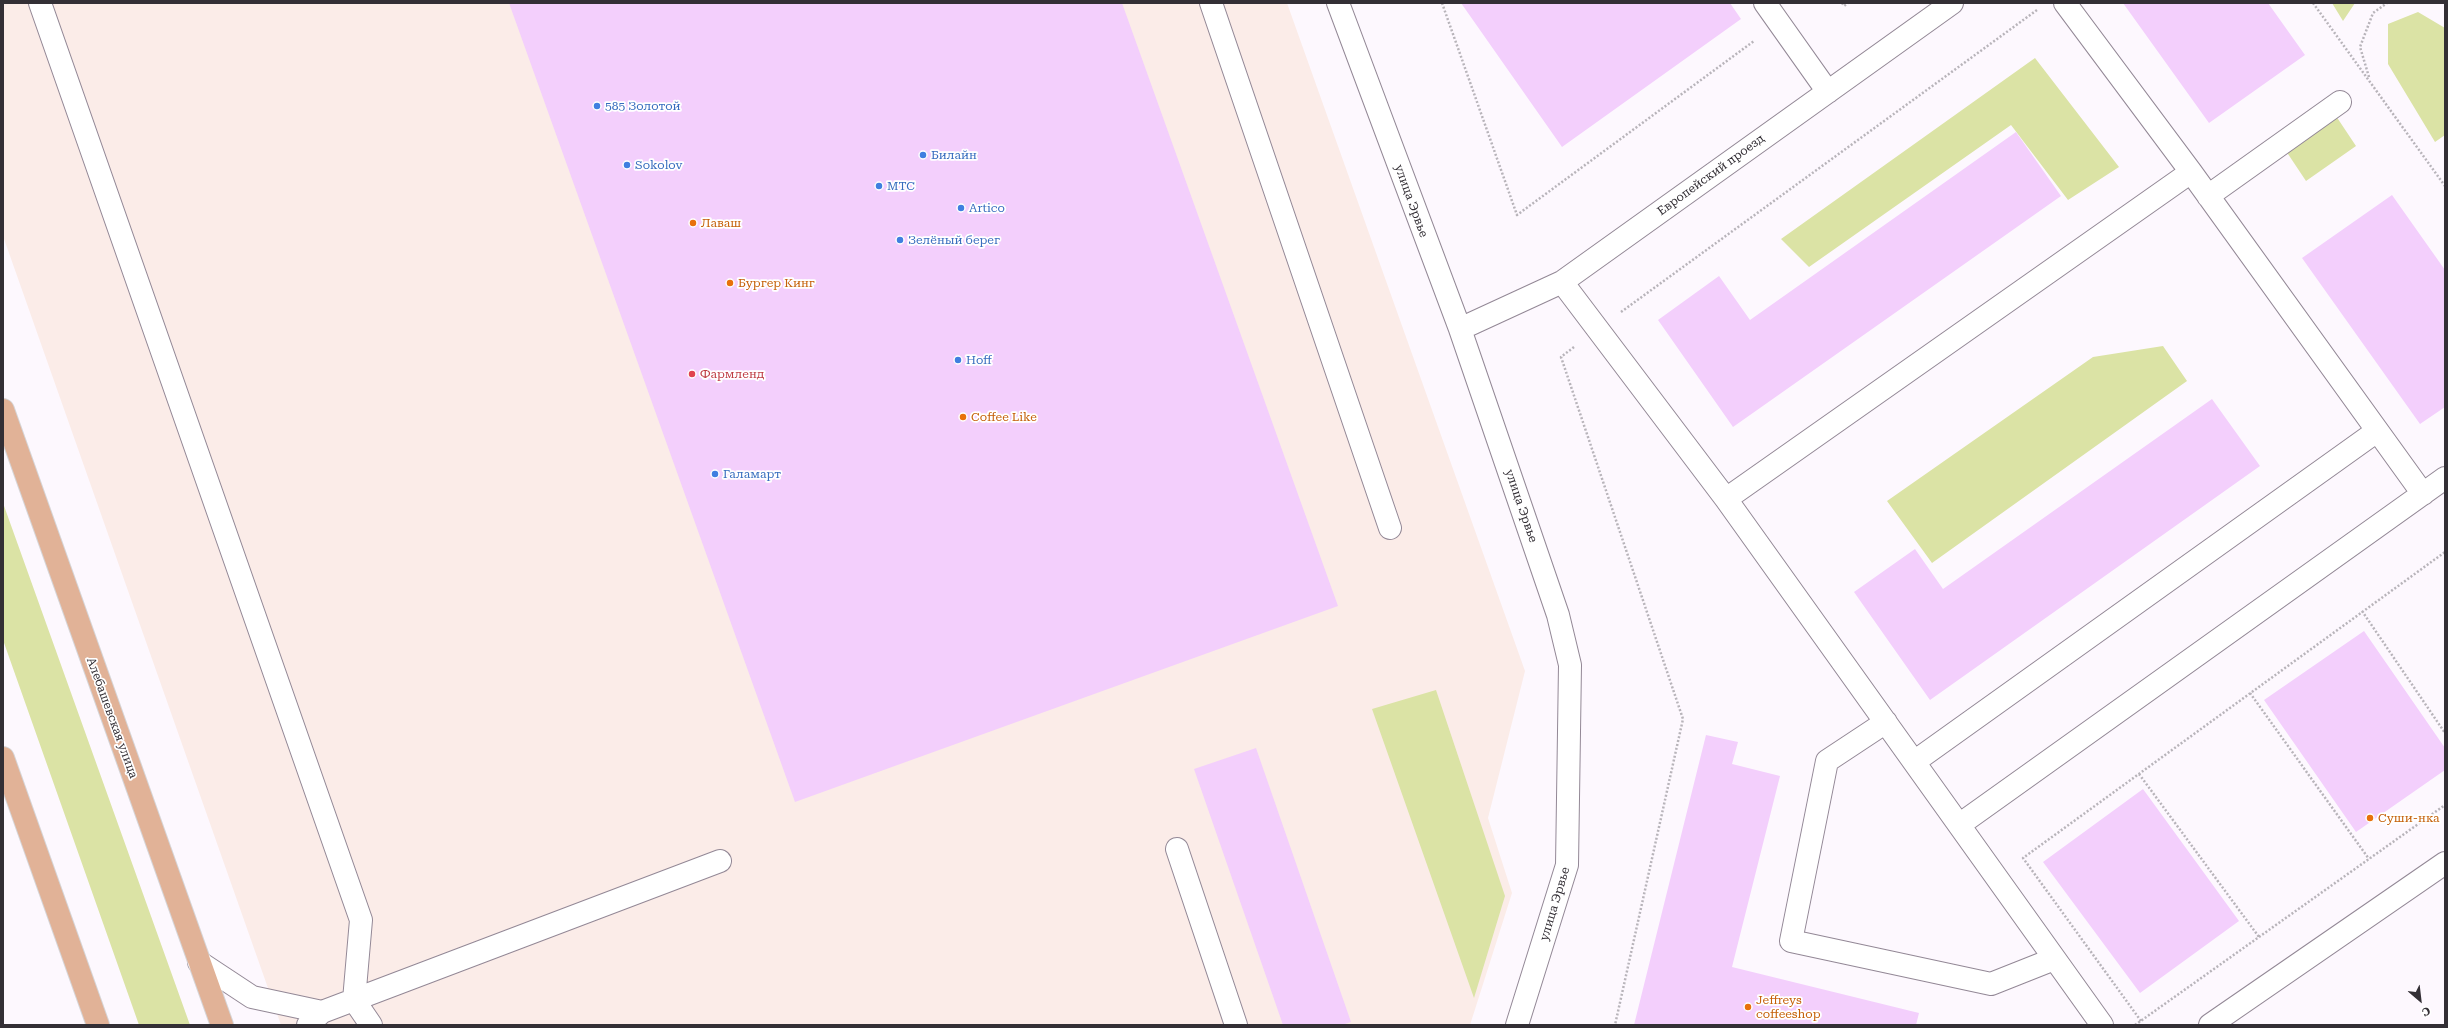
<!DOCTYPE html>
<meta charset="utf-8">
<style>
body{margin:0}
#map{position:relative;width:2448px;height:1028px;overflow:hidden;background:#fdf8fe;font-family:"Roboto Serif",serif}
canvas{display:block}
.frame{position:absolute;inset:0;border:4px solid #332f35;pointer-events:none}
.north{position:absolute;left:2400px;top:980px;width:40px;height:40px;-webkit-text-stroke:3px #fff;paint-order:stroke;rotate:152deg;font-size:11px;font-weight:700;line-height:16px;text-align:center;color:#332f35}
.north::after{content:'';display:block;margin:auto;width:14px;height:18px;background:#332f35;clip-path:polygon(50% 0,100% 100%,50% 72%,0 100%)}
</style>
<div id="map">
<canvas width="2448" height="1028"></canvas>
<div class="frame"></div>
<div class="north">С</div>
</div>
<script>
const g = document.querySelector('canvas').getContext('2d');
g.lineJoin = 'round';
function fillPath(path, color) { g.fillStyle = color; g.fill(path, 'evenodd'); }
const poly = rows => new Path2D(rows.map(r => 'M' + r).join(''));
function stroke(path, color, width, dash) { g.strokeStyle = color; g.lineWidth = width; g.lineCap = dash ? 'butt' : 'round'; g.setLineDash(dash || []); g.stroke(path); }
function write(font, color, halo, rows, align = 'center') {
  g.font = font + ' "Roboto Serif",serif'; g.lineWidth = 3.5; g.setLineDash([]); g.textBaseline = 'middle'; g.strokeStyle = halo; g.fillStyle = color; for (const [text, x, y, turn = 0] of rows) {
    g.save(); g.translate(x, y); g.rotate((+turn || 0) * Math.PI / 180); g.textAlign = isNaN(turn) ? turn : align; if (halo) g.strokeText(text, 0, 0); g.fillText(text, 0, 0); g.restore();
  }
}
fillPath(poly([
 [3,3,1287,3,1525,671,1488,818,1512,893,1470,1025,281,1025,3,236]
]), '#fbece8');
fillPath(poly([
 [2332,3,2355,3,2343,21],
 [2418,12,2445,28,2445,135,2435,142,2388,64,2388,24],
 [2035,58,2119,167,2068,200,2011,125,1809,267,1781,239],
 [2336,116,2356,146,2306,181,2286,151],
 [2163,346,2187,381,1932,563,1887,501,2093,357],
 [3,503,190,1025,139,1025,3,640],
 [1436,690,1505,896,1474,998,1372,709]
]), '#dbe3a5');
fillPath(poly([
 [509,3,1122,3,1338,606,795,802],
 [1461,3,1730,3,1741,19,1562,147],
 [2123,3,2268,3,2305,55,2209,123],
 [2016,132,2061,196,1733,427,1658,320,1719,276,1750,320],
 [2392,195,2445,270,2445,407,2420,424,2302,258],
 [2212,399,2260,466,1930,700,1854,592,1915,549,1943,589],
 [2364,631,2445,748,2445,770,2356,832,2264,700],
 [1706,735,1738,742,1732,764,1780,776,1732,967,1919,1013,1916,1025,1634,1025],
 [1256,748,1351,1022,1342,1025,1283,1025,1194,769],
 [2143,789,2239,921,2140,993,2043,862]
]), '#f3cffc');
const minor = poly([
 [40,3,361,920,354,1000,371,1025],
 [1211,3,1390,528],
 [1338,3,1460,329,1558,615,1570,665,1567,865,1517,1025],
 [1765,3,1828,92],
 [2065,3,2191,172,2423,494],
 [2208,196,2340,102],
 [1562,282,1726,499,2102,1025],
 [1460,329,1562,282,1952,3],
 [1726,499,2191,172],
 [1886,722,1827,761,1791,941,1991,984,2054,959],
 [1914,762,2377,431],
 [1959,825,2445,478],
 [1177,849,1236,1025],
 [199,962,252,997,322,1012],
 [308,1025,322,1012,720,861],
 [2210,1025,2445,863]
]);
const major = poly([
 [3,410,222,1025],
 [3,758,98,1025]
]);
stroke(minor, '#938896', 24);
stroke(major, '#d6d5d7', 24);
stroke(poly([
 [1442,3,1517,215,1754,41],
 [1842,3,1844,6,1848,3],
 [2313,3,2445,186],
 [2369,77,2360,47,2373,13,2387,3],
 [1621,312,2037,10],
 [1574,347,1561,357,1683,719,1615,1025],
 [2362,611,2445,733],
 [2250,693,2369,859],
 [2139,774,2259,937],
 [2141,1021,2023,858,2445,552],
 [2135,1025,2445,805]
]), '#b8b4ba', 2.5, [2, 2]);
stroke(minor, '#fff', 22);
stroke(major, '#e1b297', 22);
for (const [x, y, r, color] of [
 [597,106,4,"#3f7fe0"],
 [923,155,4,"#3f7fe0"],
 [627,165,4,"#3f7fe0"],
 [879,186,4,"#3f7fe0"],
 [961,208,4,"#3f7fe0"],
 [693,223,4,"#e8710a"],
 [900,240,4,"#3f7fe0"],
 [730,283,4,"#e8710a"],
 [958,360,4,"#3f7fe0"],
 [692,374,4,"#e0444e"],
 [963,417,4,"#e8710a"],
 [715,474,4,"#3f7fe0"],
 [2370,818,4,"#e8710a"],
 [1748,1007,4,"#e8710a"]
]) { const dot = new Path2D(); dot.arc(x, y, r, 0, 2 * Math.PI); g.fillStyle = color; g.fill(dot); stroke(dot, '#fff', 1.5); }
write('12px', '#366cbe', '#fff', [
 ["585 Золотой",605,106],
 ["Билайн",931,155],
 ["Sokolov",635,165],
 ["МТС",887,186],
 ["Artico",969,208],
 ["Зелёный берег",908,240],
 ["Hoff",966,360],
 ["Галамарт",723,474]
], 'left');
write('12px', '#332f35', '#fff', [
 ["Европейский проезд",1711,175,-36],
 ["улица Эрвье",1411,201,70],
 ["улица Эрвье",1521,506,71],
 ["Алебашевская улица",112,718,70],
 ["улица Эрвье",1555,904,-73]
]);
write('12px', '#c56008', '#fff', [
 ["Лаваш",701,223],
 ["Бургер Кинг",738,283],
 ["Coffee Like",971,417],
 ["Суши-нка",2378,818],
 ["Jeffreys",1756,1000],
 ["coffeeshop",1756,1014]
], 'left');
write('12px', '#be3a42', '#fff', [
 ["Фармленд",700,374]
], 'left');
</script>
